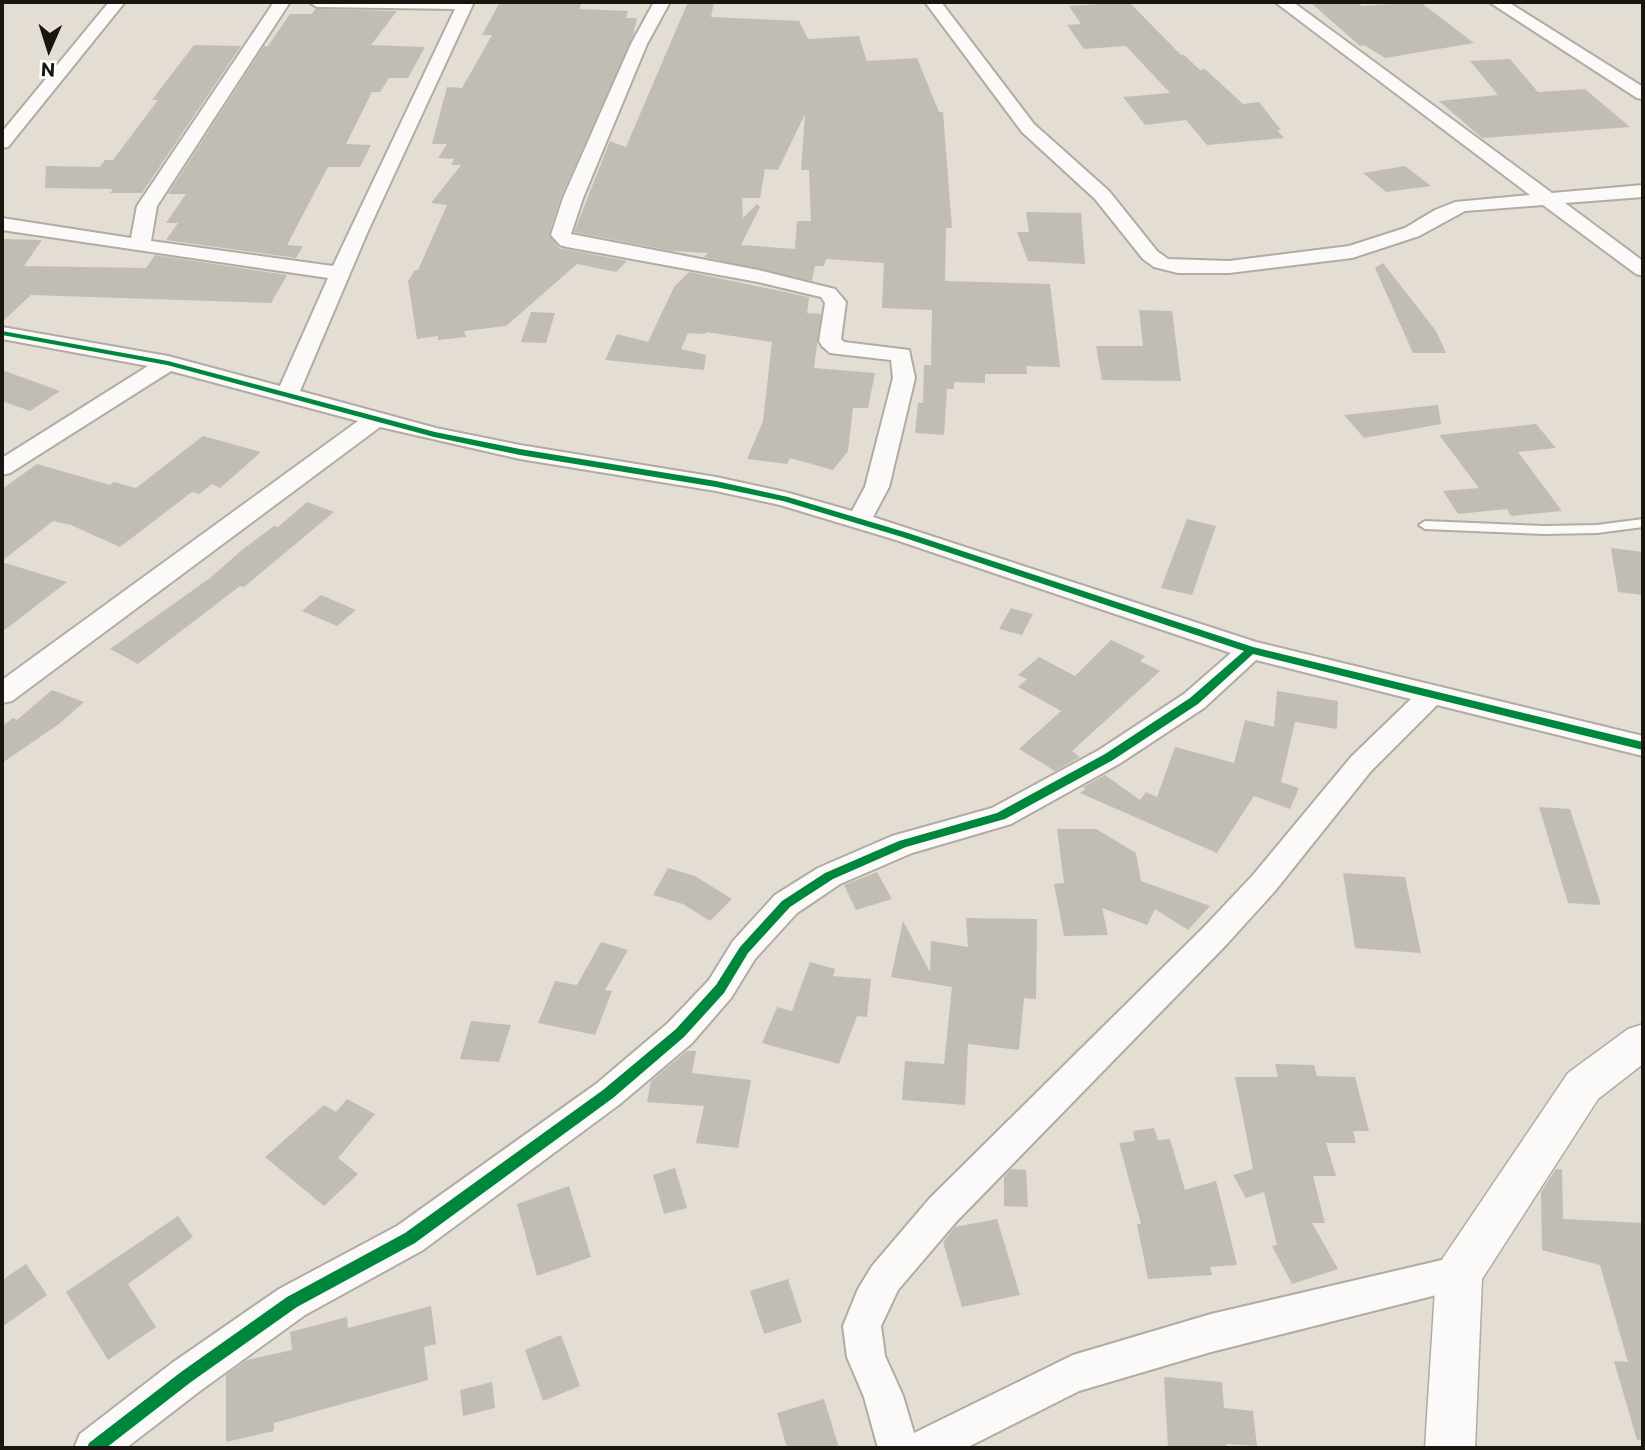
<!DOCTYPE html>
<style>
body{margin:0}
#map{position:relative;width:1645px;height:1450px;overflow:hidden;background:#e3ddd3;font-family:Commissioner,sans-serif}
canvas{display:block}
.frame{position:absolute;inset:0;border:4px solid #19150f;pointer-events:none}
.north{position:absolute;left:14px;top:14px;width:70px;height:70px;-webkit-text-stroke:5px #fff;paint-order:stroke;rotate:183deg;font-size:19px;font-weight:700;line-height:28px;text-align:center;color:#19150f}
.north::after{content:'';display:block;margin:auto;width:24px;height:32px;background:#19150f;clip-path:polygon(50% 0,100% 100%,50% 72%,0 100%)}
</style>
<div id="map">
<canvas width="1645" height="1450"></canvas>
<div class="frame"></div>
<div class="north">N</div>
</div>
<script>
const g = document.querySelector('canvas').getContext('2d');
g.lineJoin = 'round';
function fillPath(path, color) { g.fillStyle = color; g.fill(path, 'evenodd'); }
const poly = rows => new Path2D(rows.map(r => 'M' + r).join(''));
function stroke(path, color, width, dash) { g.strokeStyle = color; g.lineWidth = width; g.lineCap = dash ? 'butt' : 'round'; g.setLineDash(dash || []); g.stroke(path); }
fillPath(poly([
 [500,2,582,2,579,9,628,11,626,18,637,18,633,36,561,197,549,234,559,248,627,261,616,272,577,264,506,326,464,331,466,337,438,340,438,336,417,339,408,281,415,270,418,270,447,205,431,203,461,165,451,165,454,159,438,158,447,144,432,144,447,87,462,88,492,35,482,35],
 [688,2,714,2,711,17,799,21,808,39,859,36,867,61,917,58,939,112,943,112,952,228,946,228,945,281,1050,284,1060,367,1026,366,1027,374,985,374,985,383,954,382,954,389,947,389,944,435,915,433,918,403,923,403,924,365,931,365,932,310,882,308,884,263,826,259,824,266,815,266,812,281,704,257,708,253,672,251,574,232,610,141,626,147],
 [805,114,801,170,809,170,811,221,797,221,795,249,741,245,760,207,757,204,743,218,742,198,760,198,765,169,778,170],
 [1129,2,1181,55,1184,55,1200,70,1205,69,1243,104,1259,102,1281,130,1277,130,1284,138,1207,145,1186,120,1145,125,1123,97,1170,93,1126,46,1084,49,1067,25,1081,24,1069,6],
 [1310,2,1356,2,1362,6,1420,2,1474,43,1385,58,1364,45,1360,46],
 [315,9,397,11,371,45,425,47,408,78,389,78,380,92,372,92,346,144,371,145,360,167,328,167,287,245,303,246,296,258,166,240,178,223,166,223,186,194,168,194,264,46,268,46,290,14,312,14],
 [194,45,241,46,142,193,110,193,113,189,45,188,46,166,100,167,105,160,113,160,158,100,152,100],
 [1510,59,1538,92,1585,89,1630,127,1482,138,1439,101,1498,95,1470,61],
 [1405,166,1431,186,1386,192,1363,173],
 [1026,212,1081,213,1085,264,1028,261,1017,232,1029,232],
 [2,239,42,240,24,266,146,268,155,255,287,275,271,303,31,295,2,322],
 [1383,263,1436,331,1446,353,1413,353,1375,268],
 [689,272,809,297,807,313,821,314,814,368,875,373,868,408,853,408,848,451,833,470,790,458,787,464,747,459,763,421,772,342,706,332,705,334,688,333,681,349,706,355,704,370,605,360,617,334,648,342,674,287],
 [1139,310,1172,311,1181,381,1102,380,1096,346,1143,346],
 [531,312,555,313,546,343,521,342],
 [2,370,60,391,30,411,2,401],
 [1438,405,1441,424,1364,438,1344,415],
 [1536,424,1556,448,1518,452,1562,511,1511,516,1507,509,1458,514,1443,491,1479,488,1439,435],
 [203,436,261,452,220,488,212,484,199,494,192,492,120,547,71,525,53,521,2,561,2,489,37,464,110,485,114,482,136,488],
 [307,502,334,512,244,587,240,586,138,664,110,649,210,578,242,550,274,526,278,527],
 [1187,519,1216,526,1192,595,1161,588],
 [1611,548,1643,552,1643,595,1618,592],
 [2,562,67,582,2,632],
 [321,595,356,610,337,626,302,611],
 [1011,608,1033,614,1022,635,999,629],
 [1111,640,1145,656,1140,661,1160,671,1072,751,1080,757,1055,771,1019,749,1061,711,1018,687,1027,679,1018,675,1039,657,1075,676],
 [52,690,84,702,59,724,2,763,2,726,13,718,17,720],
 [1277,691,1338,701,1337,729,1295,722,1281,782,1299,788,1290,809,1254,796,1217,853,1080,793,1086,789,1083,787,1105,775,1140,800,1146,792,1157,797,1175,747,1234,763,1245,720,1274,727],
 [1539,807,1570,809,1601,905,1568,903],
 [1057,829,1096,829,1136,853,1141,881,1210,906,1188,930,1155,909,1147,925,1102,908,1108,935,1064,936,1054,884,1064,883],
 [668,868,695,876,732,899,710,921,683,904,653,895],
 [877,872,892,899,856,910,844,885],
 [1343,873,1405,877,1421,953,1355,948],
 [966,918,1037,919,1036,999,1024,998,1019,1050,968,1044,965,1105,902,1100,905,1061,944,1064,952,987,891,977,903,921,930,972,931,941,968,947],
 [601,942,628,950,605,990,612,991,595,1035,538,1023,555,981,577,985],
 [810,962,835,969,833,976,871,979,867,1017,857,1016,839,1064,762,1043,777,1007,792,1011],
 [471,1021,511,1025,499,1062,460,1059],
 [687,1051,696,1051,692,1073,751,1080,738,1148,696,1143,704,1106,647,1102,651,1081],
 [1275,1064,1314,1065,1317,1076,1355,1077,1369,1131,1353,1131,1356,1143,1326,1143,1336,1176,1313,1176,1325,1223,1312,1223,1338,1269,1292,1284,1272,1246,1277,1245,1264,1192,1246,1198,1233,1175,1253,1169,1235,1077,1278,1077],
 [347,1099,375,1114,338,1158,358,1174,324,1206,265,1157,324,1105,336,1112],
 [1154,1128,1158,1140,1170,1139,1185,1190,1216,1181,1237,1265,1210,1267,1212,1275,1148,1279,1137,1224,1141,1224,1119,1143,1135,1141,1133,1131],
 [675,1168,687,1208,664,1214,653,1175],
 [1011,1169,1026,1170,1028,1207,1004,1206,1004,1177],
 [1556,1169,1562,1169,1563,1219,1643,1223,1643,1439,1637,1440,1614,1361,1628,1362,1600,1265,1542,1250,1541,1192],
 [569,1186,591,1257,537,1276,517,1204],
 [178,1216,193,1237,128,1284,156,1327,108,1360,66,1292],
 [997,1219,1020,1295,962,1307,943,1242,955,1227],
 [26,1264,47,1295,2,1327,2,1280],
 [788,1279,802,1322,764,1334,750,1291],
 [431,1306,436,1344,424,1347,428,1380,274,1423,274,1431,226,1442,226,1375,247,1360,292,1350,290,1332,347,1317,348,1328],
 [561,1335,580,1386,543,1401,525,1350],
 [1164,1377,1222,1382,1224,1408,1253,1411,1257,1446,1226,1444,1227,1448,1168,1448],
 [492,1382,495,1408,463,1416,460,1390],
 [824,1399,839,1448,787,1448,777,1413]
]), '#c1bdb5');
const service = poly([
 [1643,519,1643,527,1597,533,1544,534,1425,529,1419,525,1425,521,1544,526,1597,525,1643,519]
]);
const minor = poly([
 [109,2,125,2,8,147,2,148,2,132,109,2],
 [274,2,290,2,157,206,151,241,333,266,455,9,317,7,309,2,474,2,368,231,300,391,436,428,520,445,716,477,785,492,852,511,865,487,893,378,891,360,838,354,830,353,822,346,819,341,825,303,821,297,758,282,567,247,560,245,551,235,563,198,631,44,654,2,670,2,647,44,583,198,571,234,758,270,835,289,846,302,841,339,844,342,909,350,915,378,889,487,873,517,1256,642,1643,736,1643,756,1437,705,1371,771,1275,891,1226,945,956,1222,898,1290,881,1326,885,1356,903,1396,914,1433,1073,1355,1211,1314,1459,1256,1472,1262,1478,1274,1472,1286,1211,1352,1079,1391,966,1448,878,1448,864,1397,847,1357,843,1326,858,1289,872,1266,930,1198,1204,927,1253,875,1351,757,1411,699,1256,660,1204,708,1119,764,1011,824,912,853,840,884,797,913,755,959,731,998,692,1043,620,1104,423,1250,305,1315,200,1391,126,1448,74,1448,80,1434,172,1363,279,1289,397,1226,596,1084,668,1023,709,980,733,941,775,895,818,868,892,836,992,808,1099,750,1184,694,1231,653,896,540,780,505,716,491,520,459,380,427,12,701,2,703,2,680,358,421,171,371,10,473,2,475,2,458,148,366,2,339,2,327,168,356,280,386,328,278,2,230,2,218,131,238,137,206,274,2],
 [925,2,941,2,1034,124,1109,191,1157,251,1168,259,1229,261,1349,246,1405,228,1435,210,1455,202,1530,195,1275,2,1293,2,1552,193,1643,185,1643,197,1565,203,1643,261,1643,276,1636,274,1543,205,1465,211,1419,236,1352,258,1229,273,1178,273,1154,267,1143,259,1095,199,1022,132,925,2],
 [1489,2,1508,2,1643,87,1643,99,1637,98,1489,2]
]);
const tertiary = poly([
 [1643,1024,1643,1064,1598,1099,1482,1279,1475,1448,1425,1448,1436,1274,1443,1258,1568,1073,1628,1029,1643,1024]
]);
stroke(service, '#b0aca4', 4);
stroke(minor, '#b0aca4', 4);
stroke(tertiary, '#b0aca4', 3);
fillPath(service, '#fbfaf8');
fillPath(minor, '#fbfaf8');
fillPath(tertiary, '#fbfaf8');
fillPath(poly([
 [2,331,168,361,435,432,520,449,716,481,788,497,908,533,1253,647,1643,742,1643,750,1253,654,1198,704,1113,760,1005,819,906,847,833,879,790,907,748,953,724,993,684,1037,613,1098,415,1243,297,1307,191,1382,106,1448,87,1448,89,1443,181,1372,287,1297,405,1233,603,1090,676,1029,716,985,740,947,782,901,825,873,899,841,997,813,1105,754,1190,698,1244,651,902,537,783,501,716,487,520,455,434,437,167,365,2,335,2,331]
]), '#00873e');
</script>
